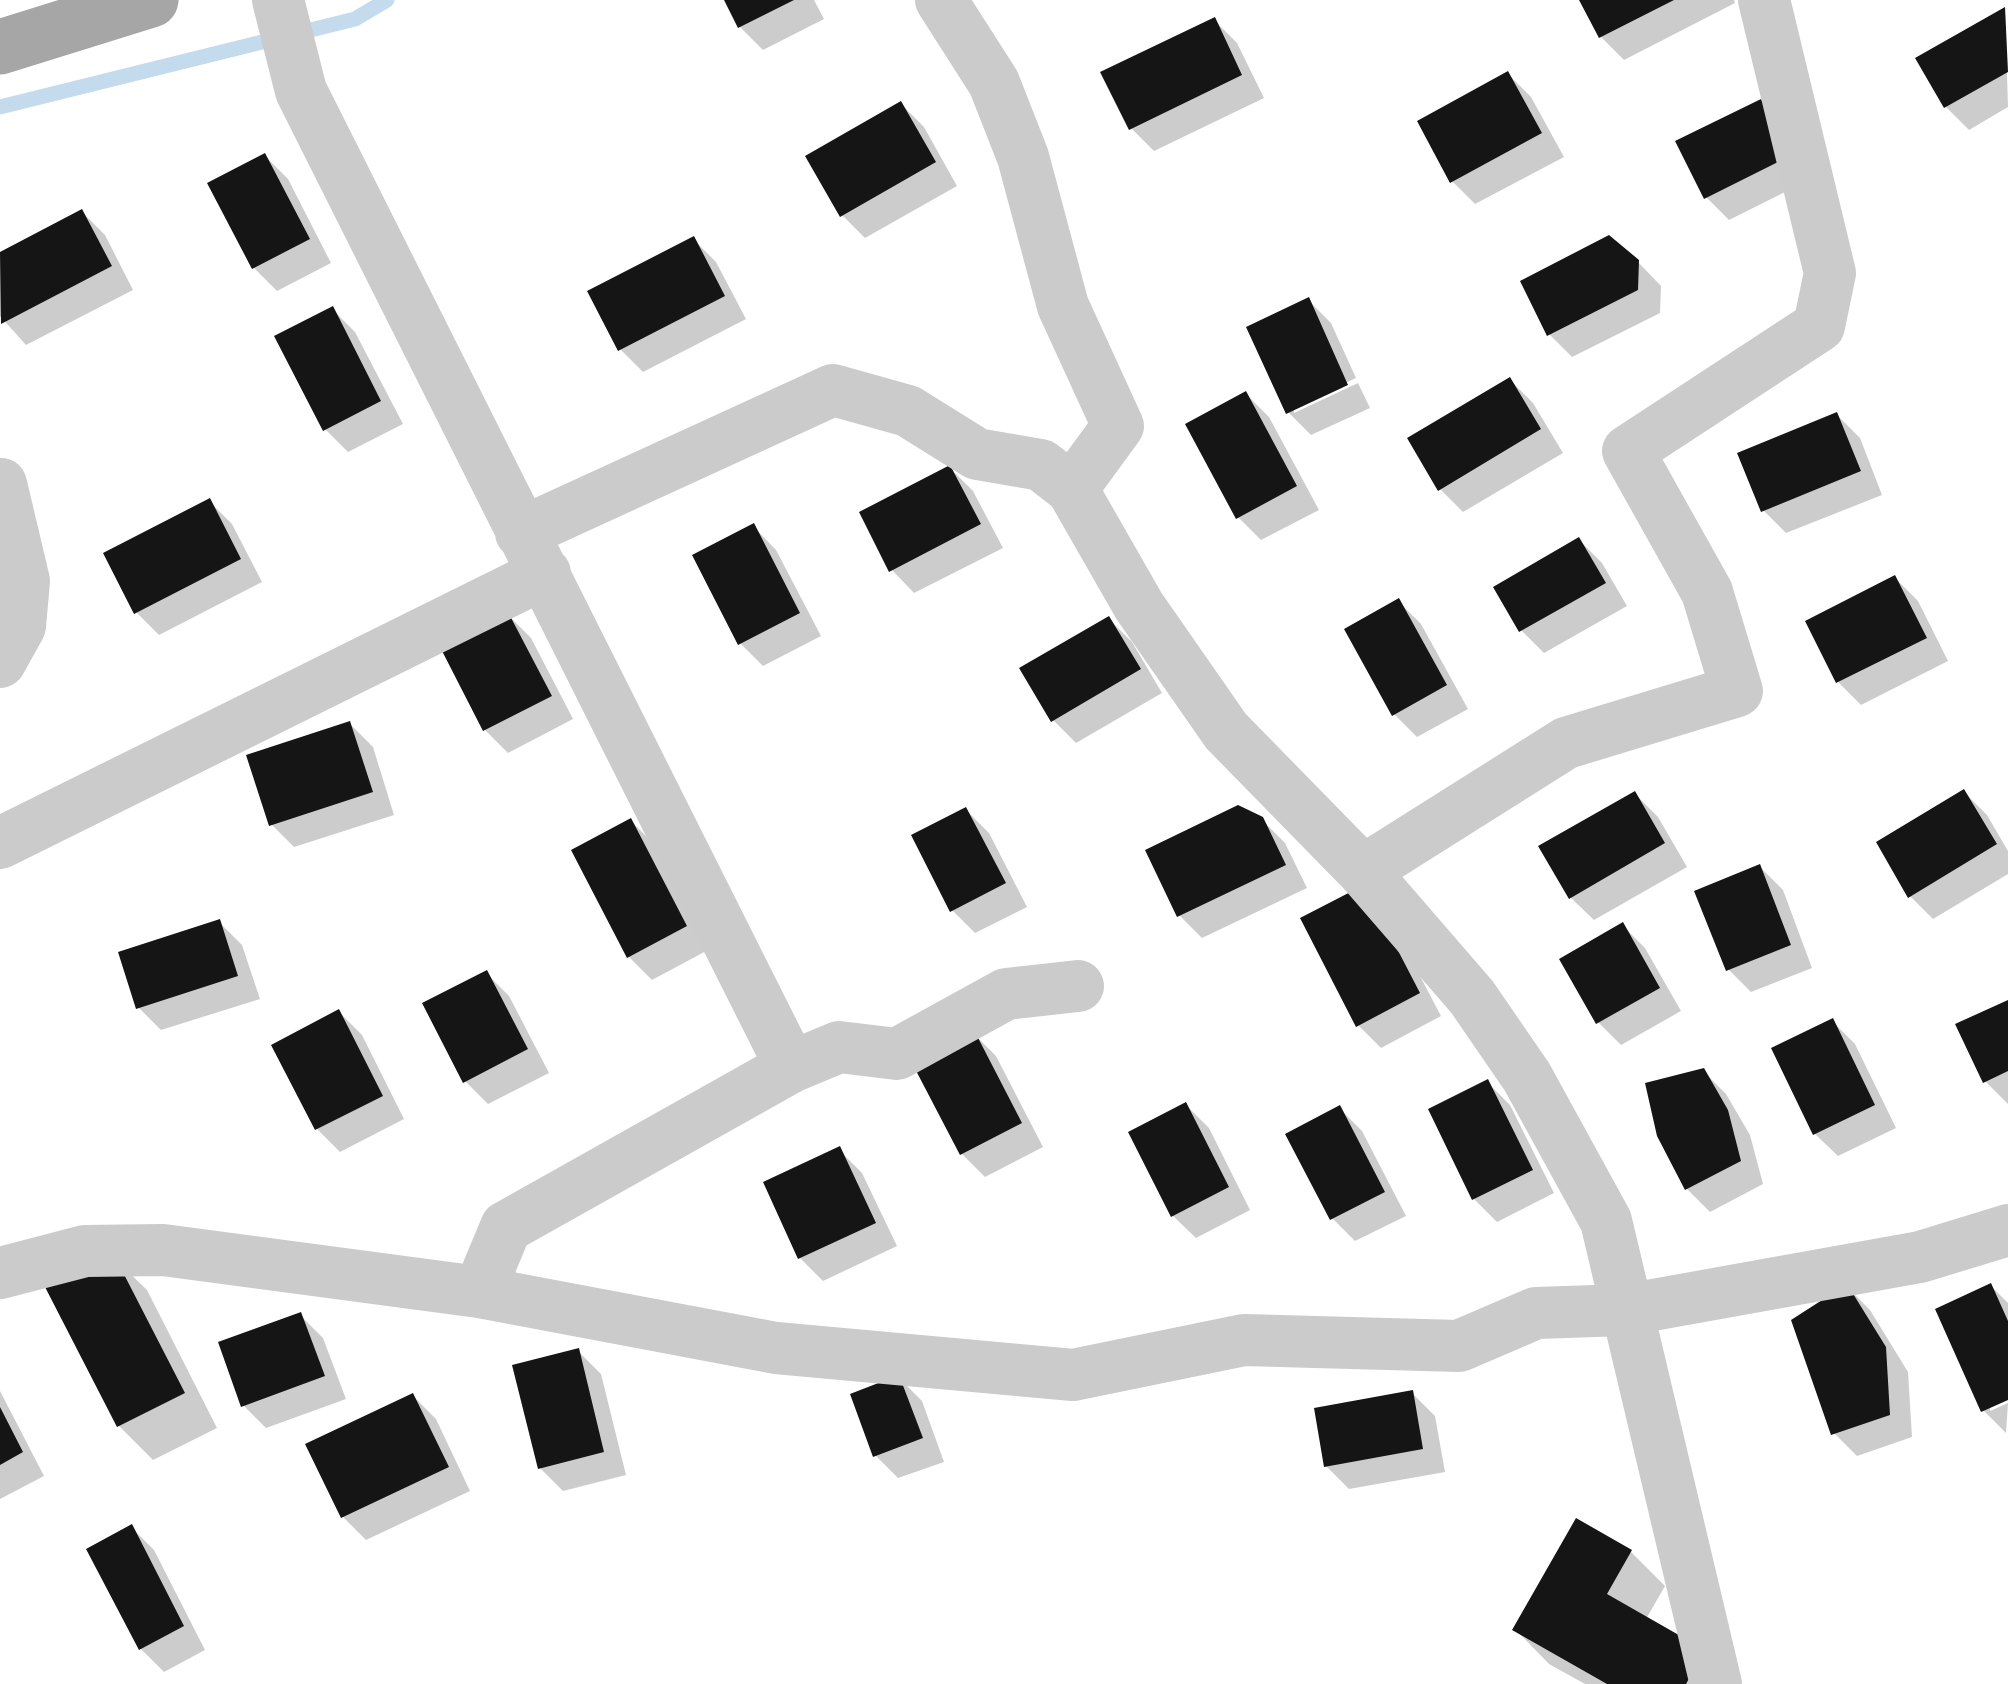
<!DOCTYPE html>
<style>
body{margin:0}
canvas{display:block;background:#fff}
</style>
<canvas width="2008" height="1684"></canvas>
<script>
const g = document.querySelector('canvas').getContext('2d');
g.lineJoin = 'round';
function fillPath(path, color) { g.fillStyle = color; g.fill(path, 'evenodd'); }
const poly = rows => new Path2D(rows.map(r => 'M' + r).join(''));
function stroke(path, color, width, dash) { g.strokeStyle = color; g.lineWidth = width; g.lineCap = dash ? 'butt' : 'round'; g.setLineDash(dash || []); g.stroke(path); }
fillPath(poly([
 [727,0,814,0,824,19,763,50,740,27],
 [1582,0,1734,0,1735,3,1624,60,1601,37],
 [2005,10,2008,107,1969,130,1946,107],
 [1214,20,1237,43,1264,98,1154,151,1131,128],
 [1508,74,1531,97,1564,157,1475,204,1452,181],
 [1760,102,1811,179,1729,220,1706,197],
 [901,104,924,127,957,186,865,238,842,215],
 [265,156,288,179,331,263,277,291,254,268],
 [82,212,105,235,133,290,26,345,0,316,0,254],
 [693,239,716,262,746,319,643,372,620,349],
 [1638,262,1661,286,1660,313,1572,357,1549,334],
 [1308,300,1331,323,1356,378,1294,407,1294,413,1358,383,1370,408,1311,435,1288,412],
 [332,309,355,332,403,424,348,452,325,429],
 [1510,380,1533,403,1563,453,1463,512,1440,489],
 [1246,394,1269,417,1319,510,1261,540,1238,517],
 [1837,415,1860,438,1882,495,1786,533,1763,510],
 [950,468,973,491,1003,548,914,593,892,570],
 [209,501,232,524,262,582,159,635,136,612],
 [753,526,776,550,821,636,763,666,740,643],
 [1579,540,1602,563,1627,606,1544,653,1521,630],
 [1895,578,1918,601,1948,661,1861,705,1838,682],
 [1398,601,1421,624,1468,709,1417,737,1394,714],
 [508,615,531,638,573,719,508,753,485,730],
 [1109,619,1132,642,1162,693,1076,743,1053,720],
 [350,724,373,747,394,815,294,847,271,824],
 [1964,792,1987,815,2008,851,2008,874,1933,919,1910,896],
 [1635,794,1658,817,1687,867,1594,920,1571,898],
 [966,810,989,833,1027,907,975,933,952,910],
 [1261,819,1285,843,1307,888,1202,938,1179,915],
 [631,821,654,844,708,950,652,980,629,957],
 [1760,867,1783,890,1812,968,1751,992,1728,969],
 [1386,911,1441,1016,1381,1048,1358,1025],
 [219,922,242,945,260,999,161,1030,138,1007],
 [1622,925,1645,948,1681,1011,1621,1045,1598,1022],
 [486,973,509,996,549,1073,488,1104,465,1081],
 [2008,1002,2008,1104,1985,1081],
 [339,1012,362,1035,404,1119,340,1152,317,1129],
 [1832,1021,1855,1044,1896,1128,1838,1156,1815,1134],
 [973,1033,996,1056,1043,1147,985,1177,962,1154],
 [1703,1071,1726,1094,1750,1135,1763,1184,1710,1212,1687,1189],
 [1487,1082,1510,1105,1554,1193,1497,1222,1474,1199],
 [1186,1105,1209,1128,1250,1210,1196,1238,1173,1216],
 [1339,1108,1362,1131,1406,1216,1355,1241,1332,1218],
 [839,1150,862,1173,897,1246,823,1281,800,1258],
 [112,1256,147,1290,217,1428,153,1460,119,1426,49,1288],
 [1991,1286,2008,1303,2008,1397,1990,1405,1990,1411,2008,1403,2006,1433,1983,1410],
 [1847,1287,1870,1310,1908,1372,1912,1437,1857,1456,1834,1433],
 [300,1315,323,1338,346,1399,266,1428,243,1405],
 [578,1351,601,1374,626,1475,563,1491,540,1468],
 [899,1378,922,1401,944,1462,898,1478,875,1455],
 [0,1391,44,1476,0,1499],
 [1412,1393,1435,1416,1445,1472,1349,1489,1326,1466],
 [413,1396,436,1419,470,1491,366,1540,343,1517],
 [131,1527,154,1550,205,1650,164,1672,141,1649,89,1550],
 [1631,1552,1665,1586,1646,1619,1736,1684,1585,1684,1549,1664,1515,1629]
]), '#0003');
stroke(poly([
 [0,107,355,19,387,0]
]), '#c4dbee', 15);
fillPath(poly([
 [724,0,794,0,738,28],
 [1579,0,1674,0,1599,38],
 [2005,7,2008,72,1944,108,1915,58],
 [1215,17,1242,75,1129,130,1100,72],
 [1508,71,1542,133,1450,183,1417,121],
 [1761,99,1790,156,1704,199,1675,141],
 [901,101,936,162,840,217,805,156],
 [265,153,310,239,252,269,207,183],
 [82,209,112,266,1,324,0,252],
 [1609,235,1639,260,1638,290,1547,336,1520,281],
 [694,236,725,296,618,351,587,291],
 [1309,297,1348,385,1286,414,1246,327],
 [333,306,381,401,323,431,274,336],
 [1510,377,1541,429,1438,491,1407,438],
 [1246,391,1297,486,1236,519,1185,424],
 [1837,412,1861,471,1761,512,1737,453],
 [950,465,981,524,889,572,859,512],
 [210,498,241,559,134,614,103,553],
 [754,523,800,613,738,645,692,555],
 [1579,537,1606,583,1519,632,1493,587],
 [1895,575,1927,638,1836,683,1805,621],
 [1399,598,1447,685,1392,716,1344,629],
 [508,612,552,696,483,731,440,647],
 [1109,616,1141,669,1051,722,1019,668],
 [350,721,373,792,269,826,246,755],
 [1964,789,1997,844,1908,898,1876,842],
 [1635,791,1665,843,1569,899,1538,846],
 [1238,805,1263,817,1286,865,1177,917,1145,850],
 [966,807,1006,883,950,912,911,835],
 [631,818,687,926,627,958,571,850],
 [1760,864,1791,945,1726,971,1694,891],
 [1364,885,1420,993,1356,1027,1300,918],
 [220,919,238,976,136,1009,118,952],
 [1623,922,1660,988,1596,1024,1559,959],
 [487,970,528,1049,463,1083,422,1003],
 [2008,1000,2008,1071,1983,1083,1955,1024],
 [339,1009,383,1096,315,1130,271,1045],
 [1833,1018,1875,1105,1813,1135,1771,1048],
 [974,1030,1022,1123,960,1155,912,1063],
 [1704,1068,1728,1110,1741,1161,1685,1190,1657,1136,1645,1083],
 [1488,1079,1533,1170,1472,1200,1428,1109],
 [1186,1102,1229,1187,1171,1217,1128,1132],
 [1340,1105,1385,1192,1330,1220,1285,1134],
 [840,1146,876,1223,798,1259,763,1182],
 [113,1253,185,1393,117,1427,45,1287],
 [1991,1283,2008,1321,2008,1400,1981,1412,1935,1309],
 [1847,1284,1886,1347,1890,1415,1831,1435,1791,1320],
 [301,1312,325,1376,241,1407,218,1342],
 [579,1348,604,1452,538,1469,512,1365],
 [899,1375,923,1438,873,1457,850,1394],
 [1413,1390,1423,1449,1324,1467,1314,1408],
 [413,1393,449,1467,341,1518,305,1444],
 [0,1407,23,1452,0,1465],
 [1576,1518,1632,1550,1607,1594,1705,1650,1686,1684,1607,1684,1512,1630],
 [132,1524,184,1626,139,1650,86,1549]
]), '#151515');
stroke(poly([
 [278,0,301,91,791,1067,506,1227,479,1292],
 [941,0,994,83,1023,157,1063,306,1118,426,1072,489],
 [521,533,833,390,908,411,977,454,1041,465,1072,489,1139,606,1226,731,1363,871,1472,997,1527,1077,1606,1221,1716,1684],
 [0,662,20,626,24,581,1,484],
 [0,843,545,573],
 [1363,871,1566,743,1737,691,1707,592,1628,451,1819,326,1830,273,1764,0],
 [791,1067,839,1047,897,1054,1006,994,1078,986],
 [0,1273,85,1251,163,1250,479,1292,776,1348,1073,1375,1244,1340,1459,1346,1536,1313,1625,1310,1920,1257,2008,1230]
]), '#cbcbcb', 52);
stroke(poly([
 [0,47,151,0]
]), '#a6a6a6', 55);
</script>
